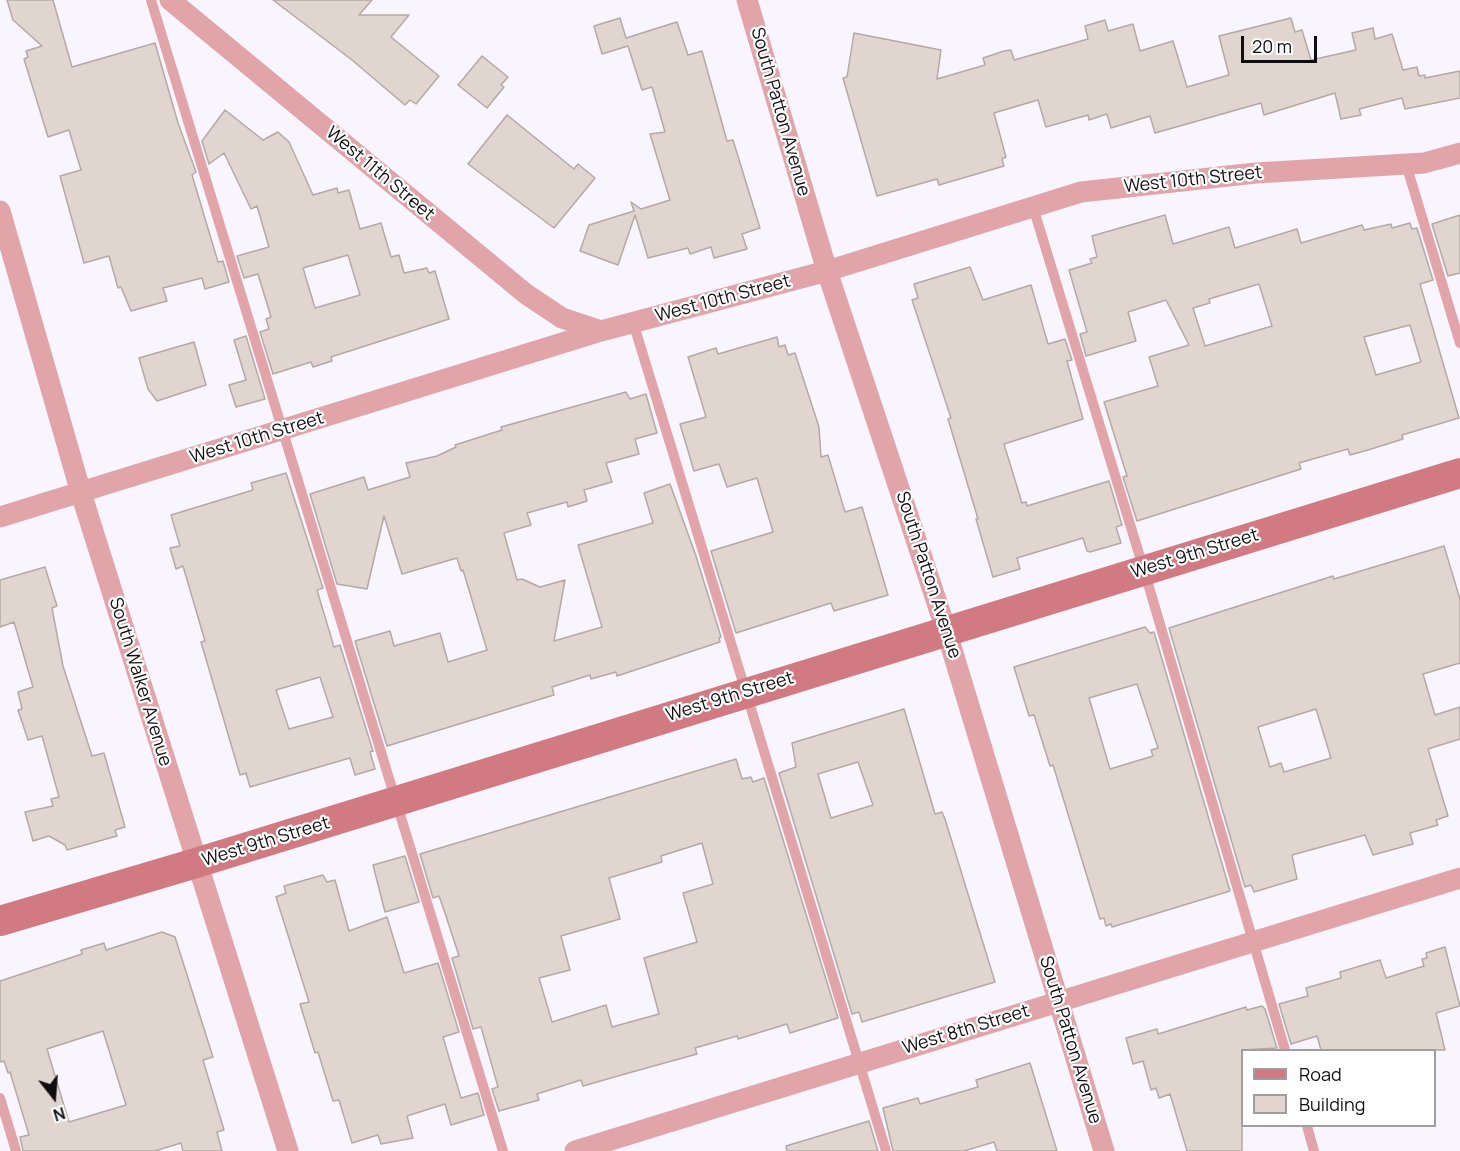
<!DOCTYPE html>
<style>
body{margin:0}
#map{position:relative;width:1460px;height:1151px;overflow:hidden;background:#f9f5fe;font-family:Manrope,sans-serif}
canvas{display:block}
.legend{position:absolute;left:1241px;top:1049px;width:195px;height:78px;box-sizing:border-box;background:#fff;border:2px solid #9f9e9f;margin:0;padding:8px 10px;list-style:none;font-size:18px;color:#0e0d10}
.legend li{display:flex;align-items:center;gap:12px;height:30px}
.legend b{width:30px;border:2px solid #9f9e9f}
.north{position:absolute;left:24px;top:1067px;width:60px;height:60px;-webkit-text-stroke:4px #fff;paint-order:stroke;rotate:163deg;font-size:16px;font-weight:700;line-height:24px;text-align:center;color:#0e0d10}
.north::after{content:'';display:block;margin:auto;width:21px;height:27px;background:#0e0d10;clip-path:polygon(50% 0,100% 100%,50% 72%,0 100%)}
.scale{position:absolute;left:1241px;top:36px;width:76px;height:27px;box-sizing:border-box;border:3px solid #0e0d10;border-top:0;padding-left:8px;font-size:18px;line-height:21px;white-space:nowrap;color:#0e0d10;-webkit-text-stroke:4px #fff;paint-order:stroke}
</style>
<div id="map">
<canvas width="1460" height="1151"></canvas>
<ul class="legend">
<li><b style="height:8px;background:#d17a81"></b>Road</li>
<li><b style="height:16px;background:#e1d5cf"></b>Building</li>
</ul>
<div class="north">N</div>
<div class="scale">20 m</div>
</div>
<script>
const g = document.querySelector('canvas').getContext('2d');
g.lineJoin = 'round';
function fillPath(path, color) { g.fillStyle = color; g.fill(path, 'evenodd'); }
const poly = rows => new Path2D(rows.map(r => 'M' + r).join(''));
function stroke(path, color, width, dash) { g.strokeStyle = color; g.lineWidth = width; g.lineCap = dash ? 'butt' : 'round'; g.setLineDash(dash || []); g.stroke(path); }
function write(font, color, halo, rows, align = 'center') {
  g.font = font + ' Manrope,sans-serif'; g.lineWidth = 4.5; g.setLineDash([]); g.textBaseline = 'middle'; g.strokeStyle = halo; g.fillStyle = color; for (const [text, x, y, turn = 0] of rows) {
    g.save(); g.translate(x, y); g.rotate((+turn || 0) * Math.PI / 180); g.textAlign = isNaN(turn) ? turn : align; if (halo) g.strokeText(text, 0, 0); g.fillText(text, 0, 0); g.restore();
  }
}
const building = poly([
 [7,0,53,0,72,67,155,43,178,123,196,172,192,175,218,262,223,261,229,282,205,289,202,278,163,288,167,301,131,311,121,287,118,288,109,256,84,263,60,176,81,170,69,130,48,137,24,59,28,57,26,51,42,46,13,20,7,0],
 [273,0,372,0,359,15,409,15,391,37,439,76,416,104,410,100,405,105,352,60,273,0],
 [620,18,626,38,677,22,688,55,702,51,727,141,733,140,760,228,742,234,747,249,714,258,711,247,690,254,688,248,648,258,635,215,618,265,580,251,589,225,634,211,631,202,641,209,670,200,650,134,665,132,652,87,642,90,628,46,602,54,594,26,620,18],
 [1291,18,1295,32,1302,30,1311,60,1356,50,1352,33,1373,28,1375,39,1392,34,1403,70,1417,67,1419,76,1425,75,1425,78,1460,71,1460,98,1405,109,1402,98,1359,109,1361,115,1341,119,1335,93,1264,115,1261,103,1155,133,1150,116,1111,128,1107,114,1089,120,1088,115,1046,127,1038,100,994,113,1006,157,1002,159,1004,166,939,185,937,179,877,196,843,78,847,77,854,33,941,50,937,79,985,65,983,58,1004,51,1011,50,1014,60,1088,39,1085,26,1105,20,1108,31,1133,24,1140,51,1173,41,1187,87,1229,75,1219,36,1291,18],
 [482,56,508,77,501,85,504,87,487,108,458,85,482,56],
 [225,110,263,140,278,132,289,142,313,195,337,188,338,193,349,190,360,229,381,223,391,257,399,255,404,273,427,268,429,273,435,271,449,319,331,357,332,361,313,367,311,362,273,374,260,332,269,329,266,319,271,317,258,274,244,278,237,256,269,247,257,206,251,209,224,153,209,164,202,141,225,110],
 [348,255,360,295,315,308,303,268,348,255],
 [507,115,574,169,578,164,595,178,554,228,468,164,507,115],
 [1165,215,1173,244,1229,227,1235,248,1297,229,1301,243,1362,225,1364,230,1391,224,1392,228,1410,223,1412,229,1417,228,1433,280,1420,284,1459,418,1402,435,1403,439,1368,450,1350,455,1348,449,1299,463,1301,469,1137,521,1123,477,1127,476,1104,402,1158,386,1149,357,1189,345,1166,300,1128,312,1136,341,1086,356,1080,334,1087,332,1069,270,1092,263,1090,259,1097,257,1092,236,1165,215],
 [1259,284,1272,326,1205,346,1193,308,1210,303,1209,299,1259,284],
 [1410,325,1421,362,1376,375,1364,337,1410,325],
 [1460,215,1460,273,1448,276,1432,224,1460,215],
 [970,267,983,300,1031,285,1048,344,1065,339,1072,360,1067,361,1083,419,1004,444,1022,503,1026,502,1027,506,1109,481,1122,525,1116,527,1121,543,1090,552,1087,551,1083,538,1017,558,1020,569,993,577,976,519,978,519,948,419,951,418,912,300,918,298,914,284,970,267],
 [246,336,265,399,236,407,229,385,246,380,234,340,246,336],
 [777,337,779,347,785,345,788,355,795,353,819,427,821,457,828,455,845,512,862,507,888,595,834,611,831,603,736,633,711,551,773,532,757,478,727,487,719,464,694,471,680,424,706,417,688,357,716,348,718,354,777,337],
 [194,342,206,385,157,401,148,389,139,358,194,342],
 [626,392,630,399,646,394,657,433,635,439,639,454,606,463,612,482,584,490,587,501,568,507,567,502,527,513,531,525,504,533,517,580,522,579,540,587,565,580,554,641,602,627,578,545,653,523,644,493,670,484,696,556,721,637,719,638,720,642,617,676,616,672,591,679,590,675,552,687,554,695,387,746,355,641,390,631,394,646,440,633,448,662,487,650,463,570,461,571,457,558,402,574,384,516,367,589,337,584,310,494,364,477,368,490,410,477,406,463,437,456,456,447,455,445,502,430,501,427,626,392],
 [286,473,323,588,317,590,334,647,340,645,373,751,370,752,375,769,355,775,350,758,250,787,246,773,240,775,201,642,205,641,183,566,176,569,170,548,180,546,171,515,253,490,251,483,286,473],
 [320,677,333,717,289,729,276,690,320,677],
 [1444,546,1460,599,1460,663,1423,674,1435,715,1460,707,1460,739,1428,749,1448,816,1436,820,1438,825,1410,833,1413,844,1373,855,1365,835,1292,855,1297,879,1254,892,1251,885,1245,887,1169,628,1333,576,1334,579,1444,546],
 [1316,709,1331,758,1284,772,1281,763,1270,767,1258,727,1316,709],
 [45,567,57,606,52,608,63,666,92,756,104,753,125,827,115,830,117,836,67,850,65,845,49,836,33,841,25,812,53,806,51,799,59,797,42,736,28,740,18,710,22,709,18,692,33,687,14,622,0,627,0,580,45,567],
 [1145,627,1150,633,1154,632,1230,891,1112,927,1111,924,1106,926,1104,918,1100,919,1053,765,1050,766,1034,715,1029,716,1014,667,1145,627],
 [1137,684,1158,748,1151,750,1153,756,1110,769,1089,698,1137,684],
 [904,709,935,814,942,812,945,819,995,982,862,1022,859,1012,852,1014,779,773,796,767,792,743,904,709],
 [858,762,873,805,831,818,818,774,858,762],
 [736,759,742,779,751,777,753,782,764,778,838,1018,790,1033,787,1024,738,1039,737,1036,695,1048,697,1054,625,1074,583,1086,581,1080,537,1094,539,1100,499,1111,492,1089,498,1087,481,1027,473,1029,452,958,459,956,446,916,439,896,433,898,420,854,736,759],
 [702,843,713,884,683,893,697,942,644,958,659,1014,612,1027,606,1005,552,1022,539,978,570,970,561,936,620,919,609,878,662,862,661,856,702,843],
 [405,856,419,902,385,912,373,865,405,856],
 [323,875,327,882,335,880,349,931,387,917,404,973,438,963,459,1032,443,1037,461,1098,478,1093,484,1115,451,1125,445,1104,407,1116,413,1138,381,1144,378,1135,352,1143,339,1100,333,1101,318,1052,315,1053,300,1004,309,1002,276,897,286,893,284,886,323,875],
 [162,932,175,937,213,1057,203,1060,224,1130,217,1132,222,1151,183,1151,181,1143,155,1151,23,1151,20,1137,29,1135,10,1072,8,1073,4,1061,0,1062,0,981,82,954,81,950,104,943,106,950,162,932],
 [103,1031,126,1105,69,1122,47,1049,103,1031],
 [1445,947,1460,1006,1436,1013,1445,1050,1321,1050,1317,1036,1291,1044,1279,1004,1308,996,1306,988,1341,978,1340,972,1380,960,1386,978,1424,966,1422,959,1427,958,1426,953,1445,947],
 [1262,1006,1265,1009,1277,1048,1242,1050,1242,1151,1187,1151,1170,1094,1159,1098,1156,1088,1151,1090,1143,1061,1133,1064,1126,1038,1157,1029,1158,1034,1246,1007,1247,1010,1262,1006],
 [1030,1063,1057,1151,997,1151,994,1142,964,1151,893,1151,883,1108,918,1098,920,1104,978,1087,976,1080,1030,1063],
 [869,1121,878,1151,787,1151,786,1146,869,1121]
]);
fillPath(building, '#e1d5cf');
stroke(building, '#b5a9a4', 1.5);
stroke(poly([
 [151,0,503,1151],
 [1406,164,1460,343],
 [1033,207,1144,570,1285,1050],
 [633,322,886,1151],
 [0,1098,16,1151],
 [1307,1126,1314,1151]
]), '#e1a4a8', 10);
stroke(poly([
 [170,0,526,294,562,318,601,331],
 [747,0,827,271,946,630,1104,1151],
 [0,211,81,493,288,1151],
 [0,517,601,331,827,271,1081,192,1256,173,1424,163,1460,153],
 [575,1151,1460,878]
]), '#e1a4a8', 21);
stroke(poly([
 [0,921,196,863,1460,473]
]), '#d17a81', 30);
write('18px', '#0e0d10', '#fff', [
 ["South Patton Avenue",780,112,74],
 ["West 11th Street",380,174,40],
 ["West 10th Street",1193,180,-6],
 ["West 10th Street",723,299,-15],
 ["West 10th Street",257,438,-17],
 ["West 9th Street",1195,554,-17],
 ["South Patton Avenue",928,575,72],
 ["South Walker Avenue",140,682,73],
 ["West 9th Street",730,697,-17],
 ["West 9th Street",266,842,-17],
 ["West 8th Street",966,1030,-17],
 ["South Patton Avenue",1070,1040,73]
]);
</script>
